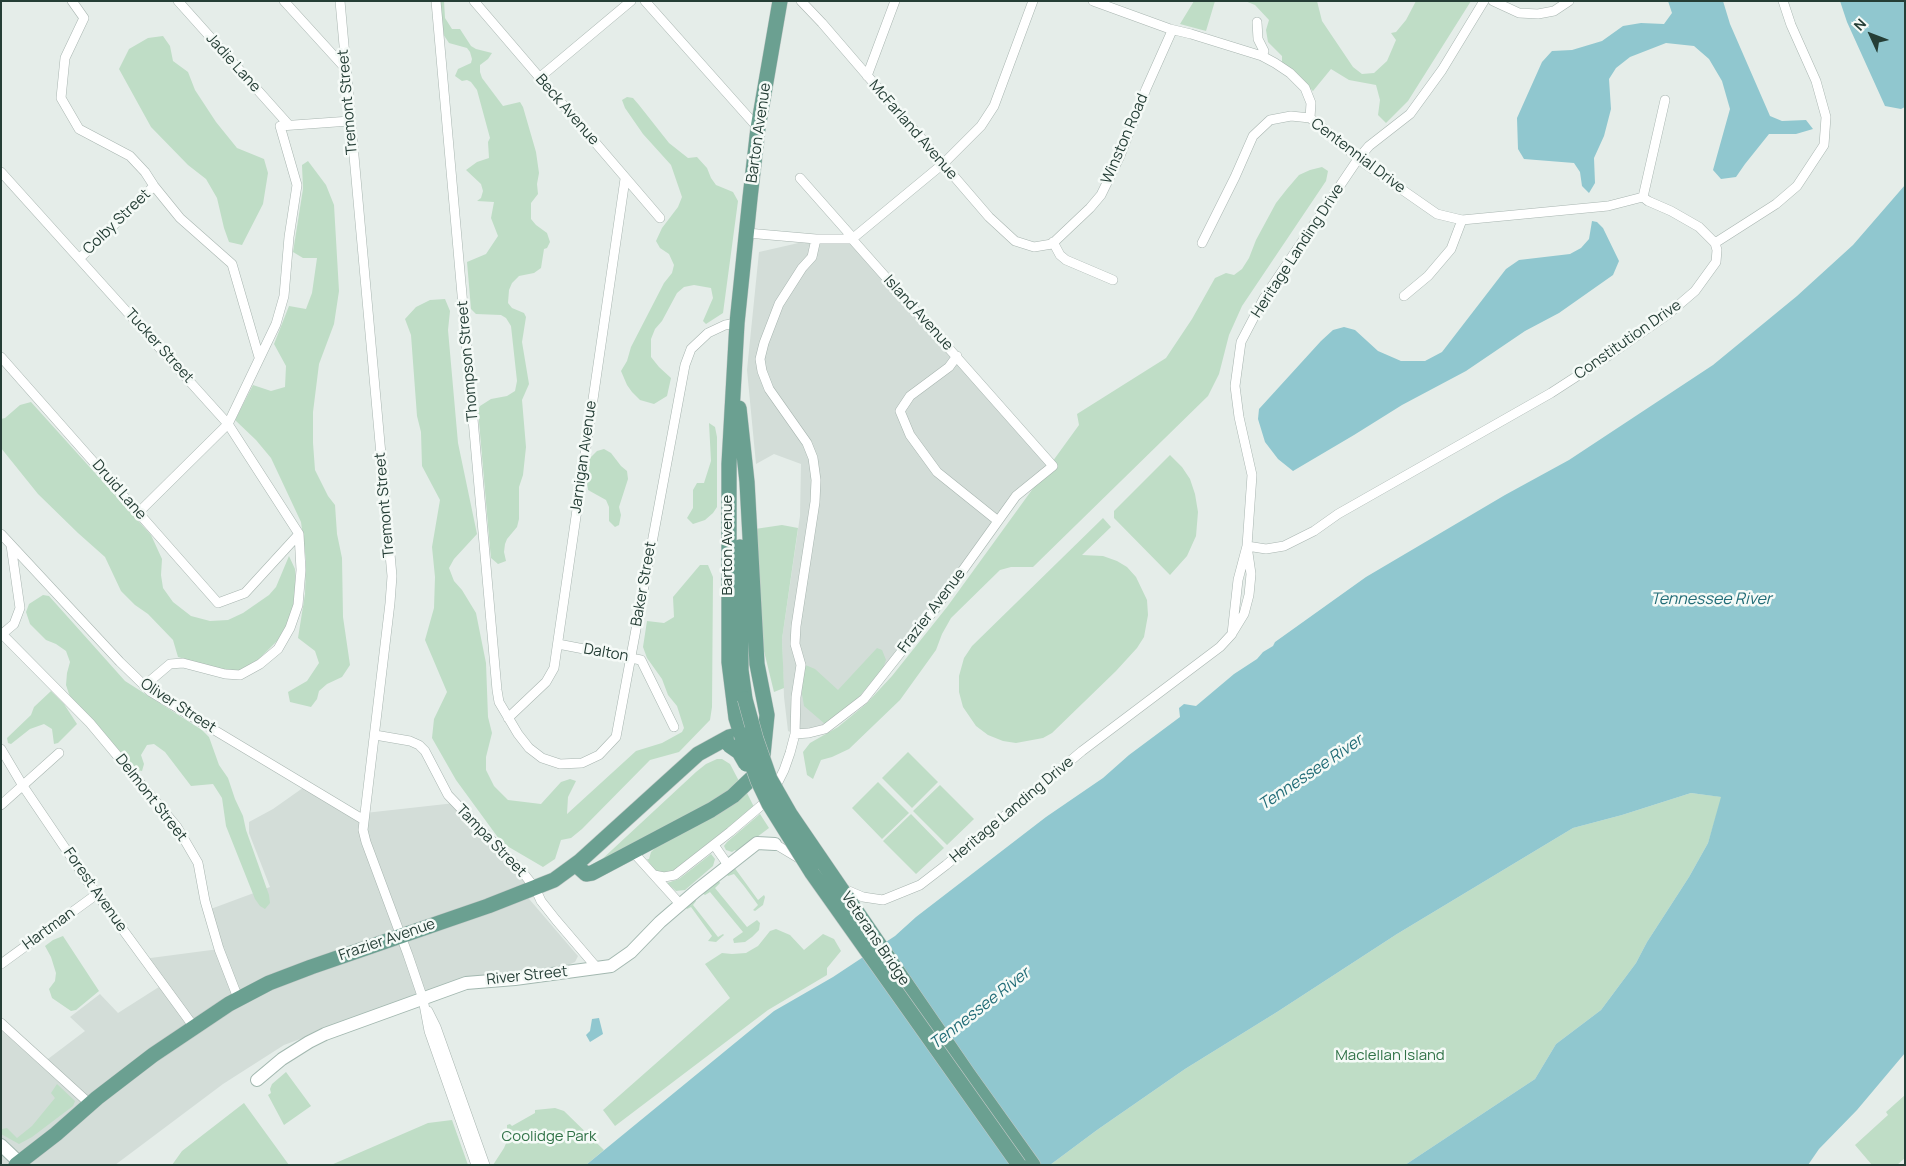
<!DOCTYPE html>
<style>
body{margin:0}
#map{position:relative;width:1906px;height:1166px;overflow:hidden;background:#e5ede9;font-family:Manrope,sans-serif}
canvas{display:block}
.frame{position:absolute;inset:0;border:2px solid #253e36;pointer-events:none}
.north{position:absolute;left:1846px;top:10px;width:50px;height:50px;-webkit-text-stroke:4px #f5faf7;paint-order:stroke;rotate:313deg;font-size:14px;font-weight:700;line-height:20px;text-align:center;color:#253e36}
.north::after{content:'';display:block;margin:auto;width:18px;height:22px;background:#253e36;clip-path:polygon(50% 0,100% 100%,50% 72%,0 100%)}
</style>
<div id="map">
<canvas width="1906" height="1166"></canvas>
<div class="frame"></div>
<div class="north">N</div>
</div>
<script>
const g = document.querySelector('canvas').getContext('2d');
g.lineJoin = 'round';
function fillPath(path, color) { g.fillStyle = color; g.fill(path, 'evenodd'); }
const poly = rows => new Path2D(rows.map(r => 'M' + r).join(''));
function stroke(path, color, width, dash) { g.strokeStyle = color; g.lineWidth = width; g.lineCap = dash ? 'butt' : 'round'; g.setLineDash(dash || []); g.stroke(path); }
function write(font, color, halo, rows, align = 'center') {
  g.font = font + ' Manrope,sans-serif'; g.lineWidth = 5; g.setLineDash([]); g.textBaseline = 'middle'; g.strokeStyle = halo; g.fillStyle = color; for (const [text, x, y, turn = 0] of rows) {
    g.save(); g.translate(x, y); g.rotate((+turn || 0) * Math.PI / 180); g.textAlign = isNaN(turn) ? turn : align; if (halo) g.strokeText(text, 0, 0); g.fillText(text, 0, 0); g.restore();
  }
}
fillPath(poly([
 [816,239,852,239,1053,466,1016,496,864,699,825,729,795,734,788,731,784,697,782,639,800,516,801,464,774,454,756,464,747,370,759,252],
 [307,785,363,820,365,813,455,803,535,888,524,893,578,956,575,962,568,965,467,977,284,1045,223,1084,115,1165,1,1165,1,1023,44,1062,85,1031,70,1017,100,994,118,1013,162,985,143,959,219,949,208,910,270,887,249,833,249,822,273,809]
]), '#d3ddd8');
fillPath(poly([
 [439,1,444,1,445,18,452,29,460,29,471,46,476,49,492,53,488,59,480,65,480,72,482,78,503,106,520,102,523,107,536,152,539,173,537,184,538,194,531,203,531,219,536,225,547,233,550,242,547,248,544,249,541,268,534,273,519,276,512,283,509,290,508,303,512,308,524,313,526,317,522,342,529,384,522,400,526,447,523,475,519,487,519,519,517,527,507,539,505,544,504,552,506,561,498,564,491,558,490,548,478,410,480,406,491,399,507,396,515,391,517,381,511,326,506,318,501,315,476,314,471,309,467,262,486,254,498,236,491,218,494,202,477,201,481,198,483,191,481,184,466,170,477,162,489,158,488,142,490,138,477,90,471,82,467,80,462,81,455,76,458,69,471,63,472,59,470,52,467,48,449,43,443,34],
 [1194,1,1215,1,1206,31,1180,24],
 [1245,1,1317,1,1322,21,1353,67,1362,74,1374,73,1387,61,1396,40,1391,33,1396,32,1406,20,1416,1,1471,1,1408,101,1386,123,1378,115,1380,100,1376,85,1349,80,1331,69,1313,91,1282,64,1282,56,1268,42,1266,30,1269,20,1255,5],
 [163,36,170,46,173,61,188,72,195,90,216,122,237,148,264,159,268,173,263,204,242,245,229,242,224,228,217,198,206,179,188,165,151,127,119,69,129,49,148,38],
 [627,97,633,98,639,105,669,143,688,158,697,157,707,168,711,178,716,185,733,192,738,201,723,313,706,324,703,321,713,298,711,288,694,285,684,287,677,293,662,321,655,329,651,339,651,357,659,367,671,378,667,396,654,404,640,400,632,392,627,385,621,371,627,361,631,347,664,283,672,273,674,265,669,254,660,248,656,241,662,228,678,207,682,197,671,165,643,134,625,108,622,100],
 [308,161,326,185,334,205,339,291,334,324,319,364,313,412,313,443,315,470,328,496,335,505,337,534,342,558,343,617,350,665,342,677,327,684,319,691,317,699,311,707,290,702,288,692,307,681,319,663,315,651,298,638,305,594,306,560,301,522,271,458,256,440,235,420,253,385,271,391,285,387,286,366,274,344,289,306,306,309,312,293,317,258,303,258,293,252,303,189,302,165],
 [1322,167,1328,171,1326,181,1242,306,1229,335,1219,374,1208,396,1033,567,1011,567,1000,570,951,618,942,634,936,650,900,700,849,749,832,757,821,760,813,779,807,775,803,752,810,743,838,727,866,704,892,676,947,607,1079,425,1077,414,1166,358,1192,319,1215,278,1226,273,1234,275,1242,269,1249,258,1256,240,1276,203,1287,189,1299,175,1310,170],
 [445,299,450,311,448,330,458,443,477,534,454,559,449,568,454,581,462,590,476,613,486,663,488,717,492,733,486,757,486,770,494,786,508,800,541,804,561,782,570,779,576,781,568,797,567,814,636,751,662,743,682,732,684,728,677,706,668,695,662,679,647,658,643,647,647,621,664,623,674,617,673,597,700,565,708,565,713,577,712,707,710,720,679,752,650,760,582,829,571,838,561,840,555,859,543,867,502,843,456,780,432,738,434,719,447,692,425,640,434,608,435,577,432,547,440,500,422,466,421,432,417,416,411,335,405,319,416,307,430,300],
 [31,402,151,535,162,559,161,575,163,588,173,602,191,616,210,621,228,620,243,613,269,595,276,587,289,556,295,569,296,588,294,605,286,626,278,640,259,659,240,671,215,668,178,657,173,640,148,614,135,605,121,591,105,557,78,533,38,494,1,448,1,419,5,418,20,405],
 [709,423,715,427,717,437,717,507,713,513,705,520,693,524,687,518,693,508,693,490,697,483,704,483,711,461],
 [604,449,611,453,621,466,627,471,628,479,619,507,621,515,619,525,615,527,609,521,609,507,606,500,588,490,587,483,589,459,597,451],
 [1170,455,1182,467,1190,479,1195,494,1198,512,1196,536,1187,556,1170,575,1114,518,1114,511],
 [1103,518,1111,527,1082,555,1103,556,1117,561,1127,567,1136,577,1147,600,1148,615,1144,637,1137,648,1116,671,1052,733,1043,738,1016,743,1003,741,988,735,976,726,963,707,959,692,959,676,964,658,972,646],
 [782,525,798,528,782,639,784,688,774,692,762,643,755,529],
 [43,595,49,596,125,681,202,730,209,737,219,765,228,778,235,799,243,816,246,830,269,895,270,903,265,909,260,906,255,899,226,826,222,798,213,784,191,786,165,752,154,744,147,745,141,755,144,764,142,771,137,770,70,697,66,685,67,673,70,662,66,651,56,644,46,640,30,624,26,612,29,604],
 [877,648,882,650,886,660,883,668,858,698,840,713,825,724,804,706,802,694,803,664,815,669,838,690],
 [51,691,64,704,77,724,58,743,54,744,52,729,44,724,30,729,11,744,8,743,7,738,31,715,34,707],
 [908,752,938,782,912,808,882,778],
 [717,759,722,759,730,764,740,783,728,794,599,862,696,772,706,764],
 [878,782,909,813,882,839,852,808],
 [940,785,974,819,947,845,913,811],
 [746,791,754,807,672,872,666,874,654,870,647,859,649,859,651,852,656,847],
 [1691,793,1722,797,1708,843,1689,877,1647,942,1636,963,1601,1010,1556,1044,1535,1079,1405,1165,1050,1165,1097,1130,1185,1069,1277,1012,1397,934,1573,828,1622,815],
 [760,814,769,828,737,852,735,850,732,852,726,850,724,846,727,842],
 [911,814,944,848,916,874,883,841],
 [711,854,715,859,713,866,685,890,676,891,667,883,679,879],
 [734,867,758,900,764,895,765,897,763,905,755,911,753,910,758,905,744,886,734,874,728,876,726,874],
 [719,881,720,883,715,888,747,927,757,920,760,923,759,930,752,937,745,942,734,943,733,939,743,932,710,892,705,895,702,893],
 [695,898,696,901,693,905,718,937,723,934,724,935,716,942,708,941,712,936,691,907,687,909,685,907],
 [776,929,790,935,804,950,823,934,834,939,841,951,827,968,827,975,768,1010,615,1126,603,1110,730,998,705,964,722,953,732,954,746,953,751,950,758,946,770,931],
 [63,936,99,991,76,1010,71,1011,52,998,49,989,55,981,56,973,51,957,45,946,53,940],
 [286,1072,311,1106,284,1125,268,1095,271,1093,270,1089,272,1084],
 [57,1084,75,1101,73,1106,32,1137,19,1144,1,1134,2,1129,7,1128,17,1138,32,1126,55,1098,51,1093],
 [1905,1095,1905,1158,1897,1165,1872,1165,1855,1145,1888,1115,1886,1112],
 [244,1103,289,1165,172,1165,182,1151],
 [555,1108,564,1111,604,1150,586,1165,493,1165,504,1148,507,1141,507,1125,510,1124,512,1126,535,1113,535,1110],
 [452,1120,468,1165,331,1165,428,1123]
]), '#bfddc6');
fillPath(poly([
 [1668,1,1723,1,1730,24,1770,116,1782,121,1806,120,1813,129,1796,134,1769,134,1745,164,1736,177,1721,179,1713,170,1730,109,1722,81,1709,59,1694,46,1666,43,1630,57,1616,68,1609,79,1611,109,1604,136,1594,158,1595,183,1589,193,1582,186,1580,172,1574,163,1524,159,1518,149,1517,118,1542,62,1552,51,1572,50,1602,41,1623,26,1641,23,1664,24,1672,13],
 [1840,1,1905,1,1905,107,1901,109,1885,106,1847,22],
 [1905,185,1905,1053,1857,1110,1819,1149,1808,1165,1405,1165,1535,1079,1556,1044,1601,1010,1636,963,1647,942,1689,877,1708,843,1721,797,1691,793,1622,815,1573,828,1397,934,1277,1012,1185,1069,1097,1130,1050,1165,586,1165,774,1011,833,977,895,936,916,917,1046,817,1103,778,1129,755,1180,717,1179,708,1184,704,1196,706,1234,674,1257,659,1263,652,1273,646,1275,642,1366,577,1505,495,1569,460,1713,365,1797,296,1853,245],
 [1592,221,1597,222,1603,228,1619,261,1613,275,1559,313,1525,331,1466,371,1402,405,1354,435,1293,471,1278,459,1265,442,1258,419,1259,409,1321,341,1333,330,1344,327,1355,330,1378,351,1401,361,1425,361,1442,352,1506,269,1519,260,1570,254,1581,248,1589,239],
 [599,1018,603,1034,590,1042,586,1035,590,1031,592,1019]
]), '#90c7cf');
const street = poly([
 [72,1,84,18,65,58,61,98,79,129,130,156,145,172,154,186,180,218,232,264,259,357],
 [178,1,288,124],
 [284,1,345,68],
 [340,1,392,576,390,603,363,830,366,842,408,955,423,999,429,1031,476,1165],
 [436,1,497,690,499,702,518,734,529,748,542,758,560,764,582,763,599,755,616,737,685,365,691,349,708,333,725,325,737,323],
 [474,1,660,218],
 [645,1,758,128],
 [801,1,822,23,989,217,1015,241,1034,247,1052,244,1090,208,1101,195,1120,156,1146,89,1171,33,1170,29],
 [1093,1,1170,29,1191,34,1262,56,1275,63,1290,73,1305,88,1311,103,1310,118],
 [1493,1,1519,13,1538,14,1554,11,1569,1],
 [1257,22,1258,39,1264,51,1262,56],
 [867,76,895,1],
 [539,78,631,1],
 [1,172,228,424,299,534],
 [800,178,853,238],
 [1643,197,1665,100],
 [747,233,816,239,852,239,1053,466,1016,496,935,609,864,699,825,729,809,733,795,734],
 [852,239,944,163,981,126,994,106,1033,1],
 [1053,242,1060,255,1066,260,1113,280],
 [1202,243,1235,177,1253,136,1270,120,1291,116,1310,118,1338,140,1358,159,1437,214,1462,220,1608,206,1643,197,1648,201,1671,211,1699,227,1715,243],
 [1715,243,1776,204,1797,186,1824,145,1826,117,1816,81,1791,25,1783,1],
 [80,258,154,186],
 [1404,296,1428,276,1451,249,1462,220],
 [957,356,949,367,910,396,900,411,910,435,937,472,998,521],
 [1,357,218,603,245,593,299,534],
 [139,512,228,424,276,324,284,296,289,237,297,185,280,126,350,121],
 [1,534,120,662,151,692,364,820],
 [1233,632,1244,614,1249,595,1251,574,1247,546,1266,549,1284,546,1314,531,1338,514,1551,393,1608,356,1667,315,1695,291,1716,262,1717,250,1715,243],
 [2,634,90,723,177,827,198,863,205,901,219,949,238,998],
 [1,635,14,624,20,608,11,545],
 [558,644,641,660,674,727],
 [144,686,170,664,183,663,225,674,240,675,260,664,278,649,290,628,298,605,301,570,299,534],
 [508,718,546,682,554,668,625,179],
 [375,735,410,741,419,745,425,751,448,795,524,874,535,888,541,901,556,920,597,968],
 [1,749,23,786,88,882,194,1027],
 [1,805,59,753],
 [775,844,800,859],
 [714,845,728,865],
 [633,852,680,904],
 [654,875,664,877,675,875,730,832,763,804,775,788,784,770,790,753,795,734,796,697,801,665,795,644,796,626,815,502,816,480,813,458,807,443,769,389,762,371,760,359,764,343,779,304,802,268,812,257,816,239],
 [844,889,863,897,883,900,920,885,946,865,1082,751,1220,647,1232,634,1238,580,1247,546,1252,475,1239,417,1235,386,1241,342,1264,298,1358,159,1369,146,1410,114,1442,70,1484,1],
 [1,964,97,894],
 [428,1011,436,1027,485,1165],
 [1,1023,90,1104]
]);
const secondary = poly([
 [257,1080,282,1059,309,1042,325,1034,466,983,515,979,611,966,631,952,660,922,696,891,757,843,775,844],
 [1,1145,22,1165]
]);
const primary = poly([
 [740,547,741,670,745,699],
 [741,734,736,718,729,662,729,464,737,323,750,198,758,128,780,1],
 [576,865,586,874,592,873,711,810,733,796,754,776,763,755,767,715,757,664,747,482,739,408],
 [887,956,968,1074,1033,1165],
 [16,1165,56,1134,97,1098,153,1055,229,1004,269,983,311,967,488,906,554,880,580,861,698,754,729,737,741,734,752,738]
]);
stroke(street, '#a8b5b0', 10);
stroke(secondary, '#a3b8b0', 14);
stroke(primary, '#c2c9c7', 16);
stroke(street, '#fff', 9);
stroke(secondary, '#fff', 12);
stroke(primary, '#6ba091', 15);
const primaryBridge = poly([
 [745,699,756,739,770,779,790,814,887,956],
 [741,734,758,781,769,804,812,873,1019,1165],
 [729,745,739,752,746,764]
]);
stroke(primaryBridge, '#c2c9c7', 16, []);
stroke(primaryBridge, '#6ba091', 15);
write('15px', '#253e36', '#f5faf7', [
 ["Jadie Lane",233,63,48],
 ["Tremont Street",348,102,-95],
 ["Beck Avenue",567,110,49],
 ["McFarland Avenue",913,130,49],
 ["Barton Avenue",759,133,-82],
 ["Winston Road",1125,139,-67],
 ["Centennial Drive",1358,156,37],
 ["Colby Street",117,222,-44],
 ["Heritage Landing Drive",1298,251,-57],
 ["Island Avenue",918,313,48],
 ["Constitution Drive",1628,340,-35],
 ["Tucker Street",159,346,48],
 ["Thompson Street",468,361,-95],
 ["Jarnigan Avenue",584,457,-82],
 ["Druid Lane",119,490,49],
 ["Tremont Street",385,505,-95],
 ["Barton Avenue",728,545,-90],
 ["Baker Street",644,584,-80],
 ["Frazier Avenue",932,611,-53],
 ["Dalton",606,653,10],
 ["Oliver Street",178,706,33],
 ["Delmont Street",151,798,52],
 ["Heritage Landing Drive",1012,810,-40],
 ["Tampa Street",491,841,46],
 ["Forest Avenue",95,890,55],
 ["Hartman",49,929,-36],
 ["Veterans Bridge",875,939,56],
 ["Frazier Avenue",387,940,-19],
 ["River Street",527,976,-6]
]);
write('15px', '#317348', '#f5faf7', [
 ["Maclellan Island",1390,1056],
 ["Coolidge Park",549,1137]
]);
write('italic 16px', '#216c77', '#f5faf7', [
 ["Tennessee River",1711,600],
 ["Tennessee River",1311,773,-34],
 ["Tennessee River",980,1009,-38]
]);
</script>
